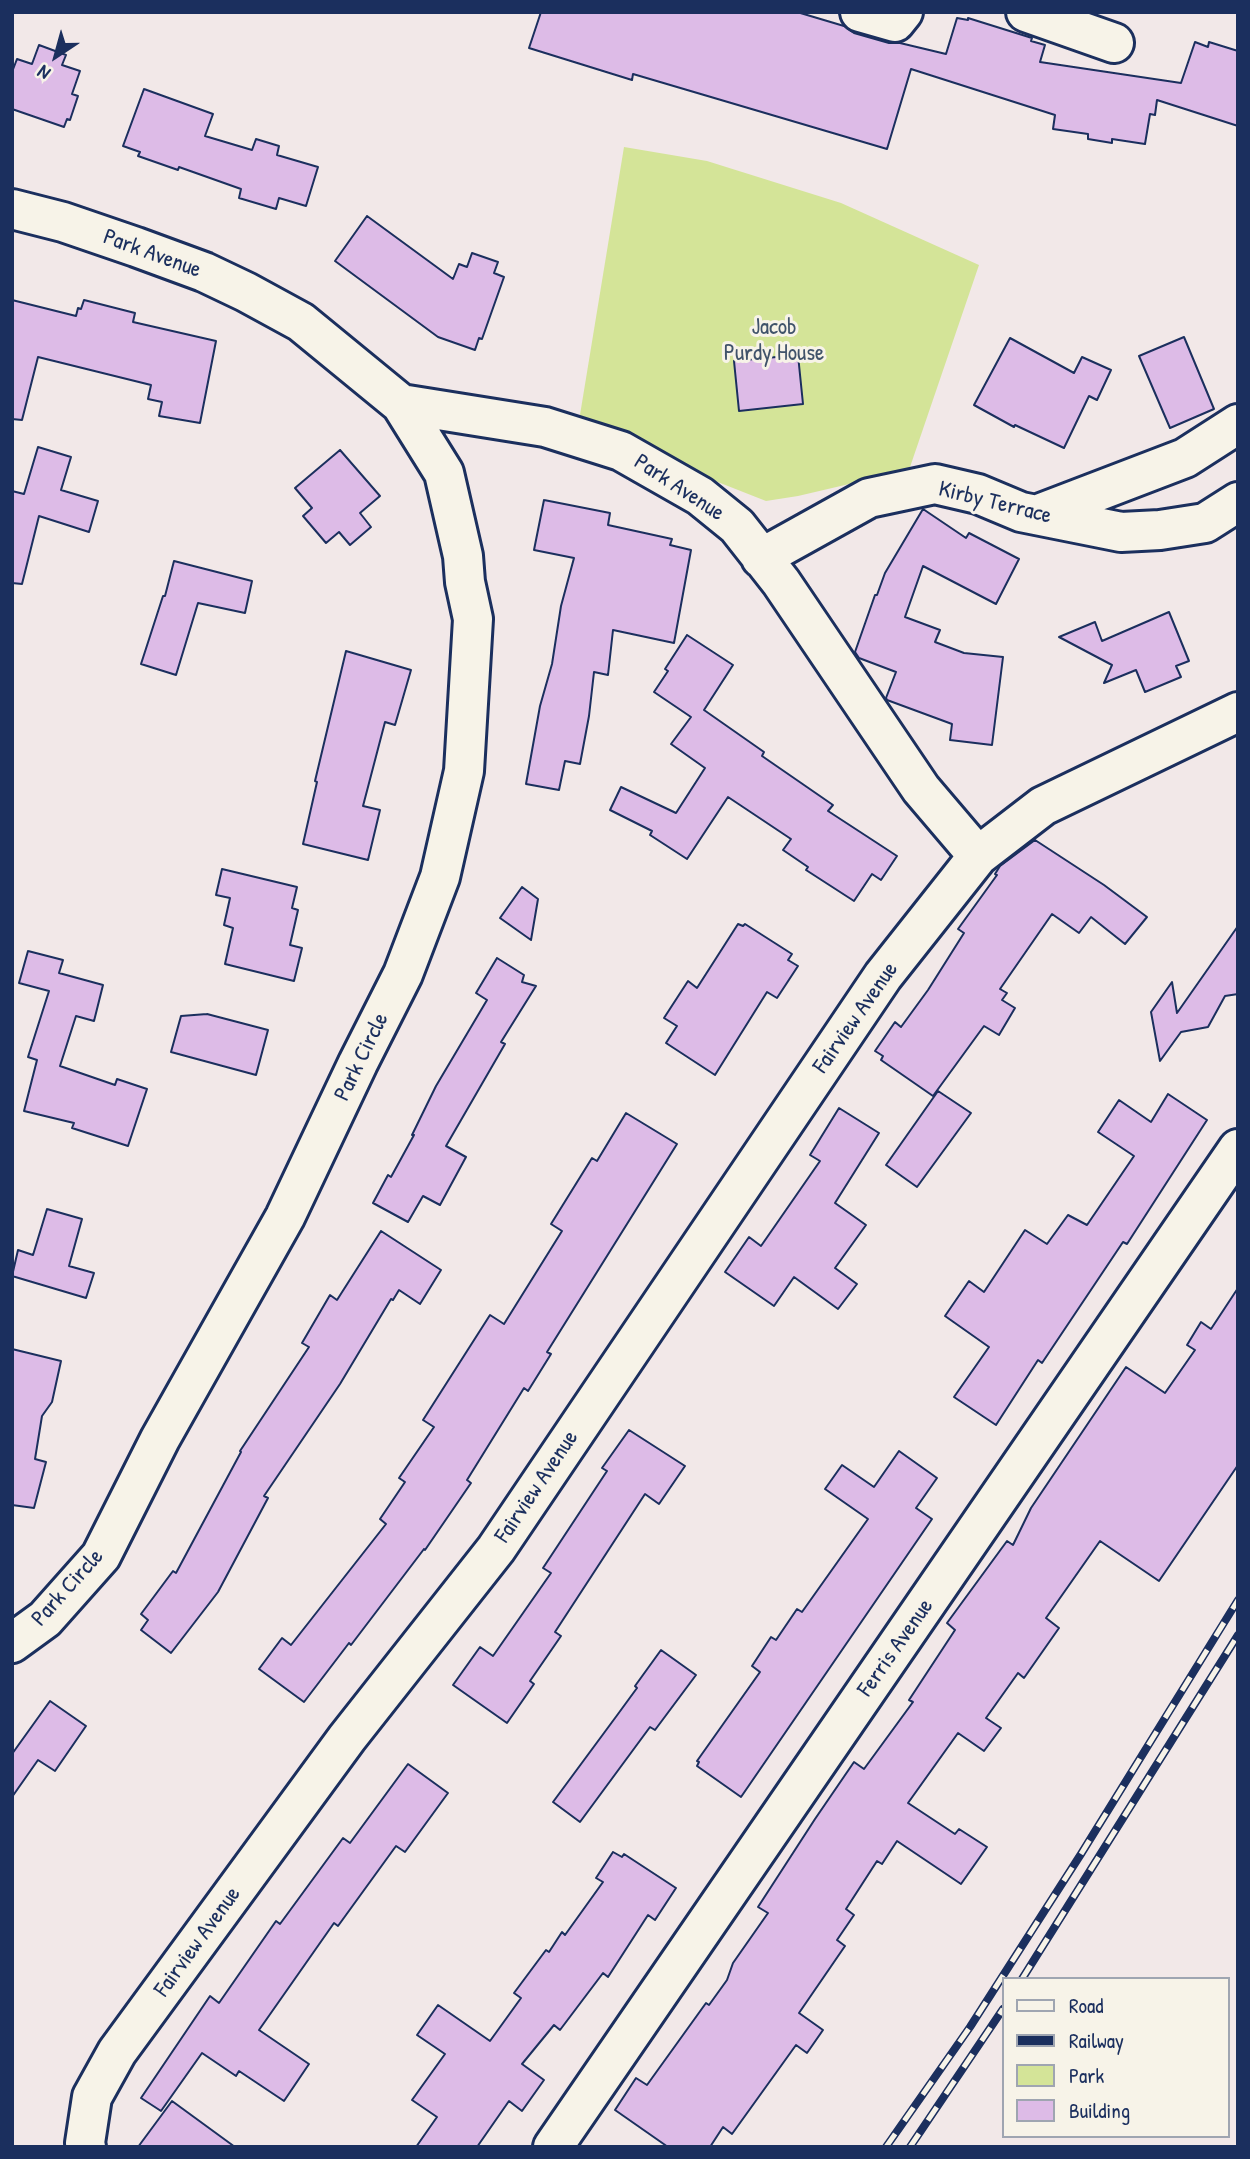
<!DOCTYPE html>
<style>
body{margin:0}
#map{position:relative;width:1250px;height:2159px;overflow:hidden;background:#f2e8e8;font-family:"Patrick Hand",sans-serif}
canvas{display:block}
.frame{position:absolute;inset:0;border:14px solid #1b2f5e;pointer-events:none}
.legend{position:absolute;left:1002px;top:1977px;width:228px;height:161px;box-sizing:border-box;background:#f7f3e8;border:2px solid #9fa5b1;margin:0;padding:9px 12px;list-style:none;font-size:21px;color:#1b2f5e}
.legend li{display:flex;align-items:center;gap:14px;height:35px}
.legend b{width:35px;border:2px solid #9fa5b1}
.north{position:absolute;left:21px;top:21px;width:70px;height:70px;-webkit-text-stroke:5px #f7f3e8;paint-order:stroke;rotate:216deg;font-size:19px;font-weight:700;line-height:28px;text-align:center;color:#1b2f5e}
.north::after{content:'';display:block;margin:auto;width:24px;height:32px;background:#1b2f5e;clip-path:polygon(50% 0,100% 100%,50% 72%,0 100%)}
</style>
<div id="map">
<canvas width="1250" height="2159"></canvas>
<div class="frame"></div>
<ul class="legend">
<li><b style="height:9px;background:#f7f3e8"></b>Road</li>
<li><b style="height:9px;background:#1b2f5e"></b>Railway</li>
<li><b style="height:19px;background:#d4e498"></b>Park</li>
<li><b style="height:19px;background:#ddbbe7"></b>Building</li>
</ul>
<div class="north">N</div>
</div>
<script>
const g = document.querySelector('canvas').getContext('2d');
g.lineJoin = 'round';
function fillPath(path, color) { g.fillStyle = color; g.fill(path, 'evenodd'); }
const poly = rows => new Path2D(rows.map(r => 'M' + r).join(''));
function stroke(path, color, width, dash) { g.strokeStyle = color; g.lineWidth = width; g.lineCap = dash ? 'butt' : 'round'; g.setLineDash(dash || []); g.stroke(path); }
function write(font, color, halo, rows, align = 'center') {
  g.font = font + ' "Patrick Hand",sans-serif'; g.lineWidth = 6; g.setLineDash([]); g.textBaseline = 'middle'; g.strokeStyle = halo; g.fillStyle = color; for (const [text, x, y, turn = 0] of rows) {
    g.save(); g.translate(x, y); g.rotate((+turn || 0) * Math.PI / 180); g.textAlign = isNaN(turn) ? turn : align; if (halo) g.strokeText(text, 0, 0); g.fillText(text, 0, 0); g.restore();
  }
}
fillPath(poly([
 [624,147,707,161,841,203,979,265,909,470,798,496,766,501,578,427]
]), '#d4e498');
const building = poly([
 [541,12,797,12,844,26,854,33,889,43,900,43,946,54,957,18,968,20,968,18,1032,38,1031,41,1045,45,1040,62,1181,83,1195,42,1208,47,1209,42,1238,51,1238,126,1157,100,1155,115,1150,114,1145,144,1112,139,1112,143,1088,139,1088,134,1053,129,1055,115,911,69,887,149,633,74,632,80,529,48,541,12],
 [39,45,66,55,62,65,80,71,72,94,78,96,70,120,67,119,64,127,12,109,12,72,17,59,32,64,39,45],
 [144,89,213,114,205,136,252,150,256,139,279,146,277,155,318,167,306,206,279,198,276,209,239,198,241,189,179,167,178,170,138,156,140,152,123,146,144,89],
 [367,216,453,279,459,264,467,267,472,253,498,262,494,273,504,277,482,339,479,338,475,350,438,337,335,261,367,216],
 [12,300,76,316,78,308,81,309,84,300,135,313,133,322,216,341,200,423,159,416,162,402,148,399,151,385,38,357,22,420,12,419,12,300],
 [1184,337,1214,409,1170,428,1139,356,1184,337],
 [1010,338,1074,373,1082,357,1111,370,1097,400,1089,396,1064,448,1015,425,1014,427,974,405,1010,338],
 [798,355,803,404,739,411,734,361,798,355],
 [38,447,71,457,61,490,98,501,89,532,39,516,22,584,12,583,12,491,24,494,38,447],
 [340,450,380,496,360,513,371,527,350,545,339,532,326,543,303,516,312,508,295,488,340,450],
 [544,500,610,513,608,525,672,539,670,545,691,550,674,643,613,630,608,675,594,672,589,716,580,764,565,761,559,790,526,784,540,706,552,664,561,606,574,558,534,550,544,500],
 [923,509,966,538,969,533,1019,559,996,604,923,566,905,617,940,630,935,642,964,653,1003,657,992,745,950,740,952,724,887,700,886,698,896,672,859,658,855,652,875,595,877,595,885,573,923,509],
 [174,561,252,581,245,613,198,603,176,675,141,664,163,596,165,596,174,561],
 [1169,612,1189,661,1176,666,1181,677,1145,692,1136,670,1104,683,1112,665,1059,637,1095,622,1102,641,1169,612],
 [687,635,733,665,704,710,764,752,762,756,833,805,828,811,897,856,881,880,872,874,854,901,806,870,808,867,783,850,791,839,728,797,687,859,650,835,652,831,610,810,621,787,676,813,705,768,671,744,691,717,654,692,668,671,665,669,687,635],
 [346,651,411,670,395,725,385,722,363,806,380,810,368,860,303,844,317,782,315,781,346,651],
 [1035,840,1104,885,1147,917,1125,944,1091,917,1079,933,1052,914,1000,989,1007,993,1002,1000,1015,1008,999,1035,984,1026,933,1096,881,1060,883,1056,875,1051,895,1022,901,1027,928,990,964,933,958,929,997,875,995,874,1000,866,1035,840],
 [222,869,297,887,292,908,298,910,290,945,302,948,294,981,225,964,233,928,224,925,230,898,216,895,222,869],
 [522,887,538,899,531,940,500,918,522,887],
 [738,924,743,926,745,924,792,954,788,960,798,966,777,998,767,992,715,1075,666,1043,677,1026,664,1018,688,981,697,988,738,924],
 [1238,926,1238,994,1225,996,1208,1027,1181,1032,1160,1061,1151,1012,1172,982,1177,1013,1238,926],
 [28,951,63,960,59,973,103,985,94,1021,76,1016,60,1066,115,1085,117,1079,147,1089,128,1146,72,1128,74,1123,24,1111,37,1060,28,1057,49,991,19,983,28,951],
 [497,958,524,975,522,982,536,986,501,1042,505,1044,446,1146,466,1157,440,1205,423,1196,408,1222,373,1203,388,1175,391,1177,414,1135,412,1135,436,1086,487,1000,476,993,497,958],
 [207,1014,268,1030,256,1075,171,1052,181,1016,207,1014],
 [938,1091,971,1113,917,1187,886,1165,938,1091],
 [1168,1094,1207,1120,1127,1244,1123,1242,1042,1363,1038,1360,996,1425,954,1397,989,1347,945,1316,969,1281,984,1292,1025,1230,1047,1244,1068,1215,1087,1225,1134,1156,1098,1132,1119,1100,1151,1122,1168,1094],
 [839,1108,879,1133,835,1203,866,1225,835,1268,857,1284,838,1309,794,1277,774,1306,725,1272,749,1237,761,1246,820,1161,810,1155,839,1108],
 [626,1113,677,1144,547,1352,551,1354,528,1391,524,1388,467,1480,471,1483,425,1550,424,1549,351,1645,349,1643,304,1702,259,1669,282,1638,291,1645,386,1524,380,1519,405,1482,399,1478,434,1427,423,1420,490,1315,504,1324,562,1231,551,1224,592,1158,597,1161,626,1113],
 [47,1209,82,1219,69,1266,94,1273,86,1298,12,1276,18,1250,33,1255,47,1209],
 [381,1231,441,1270,420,1304,399,1290,393,1300,391,1299,340,1384,264,1496,268,1498,218,1592,171,1653,141,1630,148,1620,141,1614,173,1571,176,1573,241,1452,240,1451,309,1347,302,1343,330,1295,337,1300,381,1231],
 [1238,1288,1238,1465,1159,1581,1100,1541,1046,1618,1059,1628,1024,1678,1018,1673,986,1718,1001,1728,984,1751,958,1733,908,1803,955,1834,959,1829,987,1847,961,1884,897,1841,882,1864,877,1861,846,1909,854,1915,837,1940,845,1946,799,2013,823,2030,807,2053,796,2045,732,2134,723,2127,710,2147,668,2147,615,2110,636,2078,647,2085,706,2003,709,2005,727,1980,733,1963,768,1913,758,1907,815,1819,854,1762,864,1769,913,1702,909,1700,955,1630,947,1623,1007,1541,1013,1545,1031,1508,1126,1367,1165,1393,1195,1350,1187,1345,1201,1322,1211,1329,1238,1288],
 [12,1349,61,1361,52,1402,42,1416,35,1459,46,1462,34,1508,12,1505,12,1349],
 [629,1430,685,1466,659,1504,645,1494,555,1632,561,1636,530,1681,534,1684,507,1723,453,1685,480,1647,493,1656,551,1573,543,1568,607,1471,602,1468,629,1430],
 [899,1451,937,1478,916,1508,932,1519,741,1797,697,1766,699,1762,697,1761,760,1672,752,1666,771,1637,776,1640,797,1609,802,1612,868,1519,825,1489,842,1465,874,1487,899,1451],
 [661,1650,696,1675,655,1730,650,1727,580,1822,553,1802,618,1714,637,1688,635,1686,661,1650],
 [50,1701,86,1726,55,1771,38,1760,12,1797,12,1754,50,1701],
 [408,1764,448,1793,405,1852,396,1846,338,1926,334,1923,259,2030,309,2064,284,2101,239,2071,236,2076,202,2053,161,2111,141,2098,210,1996,219,2003,276,1921,280,1924,343,1838,350,1843,408,1764],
 [613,1852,622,1857,624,1854,676,1888,655,1920,648,1915,608,1977,603,1973,560,2030,554,2025,522,2064,544,2080,522,2111,509,2101,477,2147,416,2147,437,2117,412,2100,445,2054,417,2035,438,2005,490,2041,521,1998,514,1993,546,1950,549,1952,562,1932,565,1935,603,1882,596,1878,613,1852],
 [172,2101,235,2147,138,2147,172,2101]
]);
fillPath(building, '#ddbbe7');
stroke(building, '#1b2f5e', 2);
const minor = poly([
 [860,12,895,22,903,12],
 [1026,12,1114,43],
 [12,209,63,222,136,247,204,272,246,292,301,322,401,404,545,427,621,451,700,496,737,526,781,582,921,789,978,856],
 [1036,515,1185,458,1238,424],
 [761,558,869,498,935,484,978,494,1021,512,1121,532,1160,530,1205,523,1238,502],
 [12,1643,45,1619,101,1556,160,1439,285,1217,358,1063,403,974,440,877,464,771,473,619,465,582,463,556,444,473,401,404],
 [86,2147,85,2143,92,2097,117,2052,347,1738,496,1549,883,976,978,856,1043,806,1238,712],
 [553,2147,1238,1149]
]);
stroke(minor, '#1b2f5e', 44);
stroke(minor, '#f7f3e8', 38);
const rail = poly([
 [1022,1979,1238,1635],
 [886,2147,970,2027,1081,1854,1238,1600],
 [910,2147,1003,2009]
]);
stroke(rail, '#1b2f5e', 8);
stroke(rail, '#f7f3e8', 5, [16]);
write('23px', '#1b2f5e', '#f7f3e8', [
 ["Park Avenue",152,254,20],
 ["Park Avenue",679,488,33],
 ["Kirby Terrace",995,503,14],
 ["Fairview Avenue",856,1018,-55],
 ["Park Circle",362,1057,-64],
 ["Fairview Avenue",537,1487,-56],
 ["Park Circle",68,1588,-48],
 ["Ferris Avenue",896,1648,-55],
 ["Fairview Avenue",198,1942,-54]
]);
write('23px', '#40536a', '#f7f3e8', [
 ["Jacob",774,328],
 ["Purdy House",774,354]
]);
</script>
